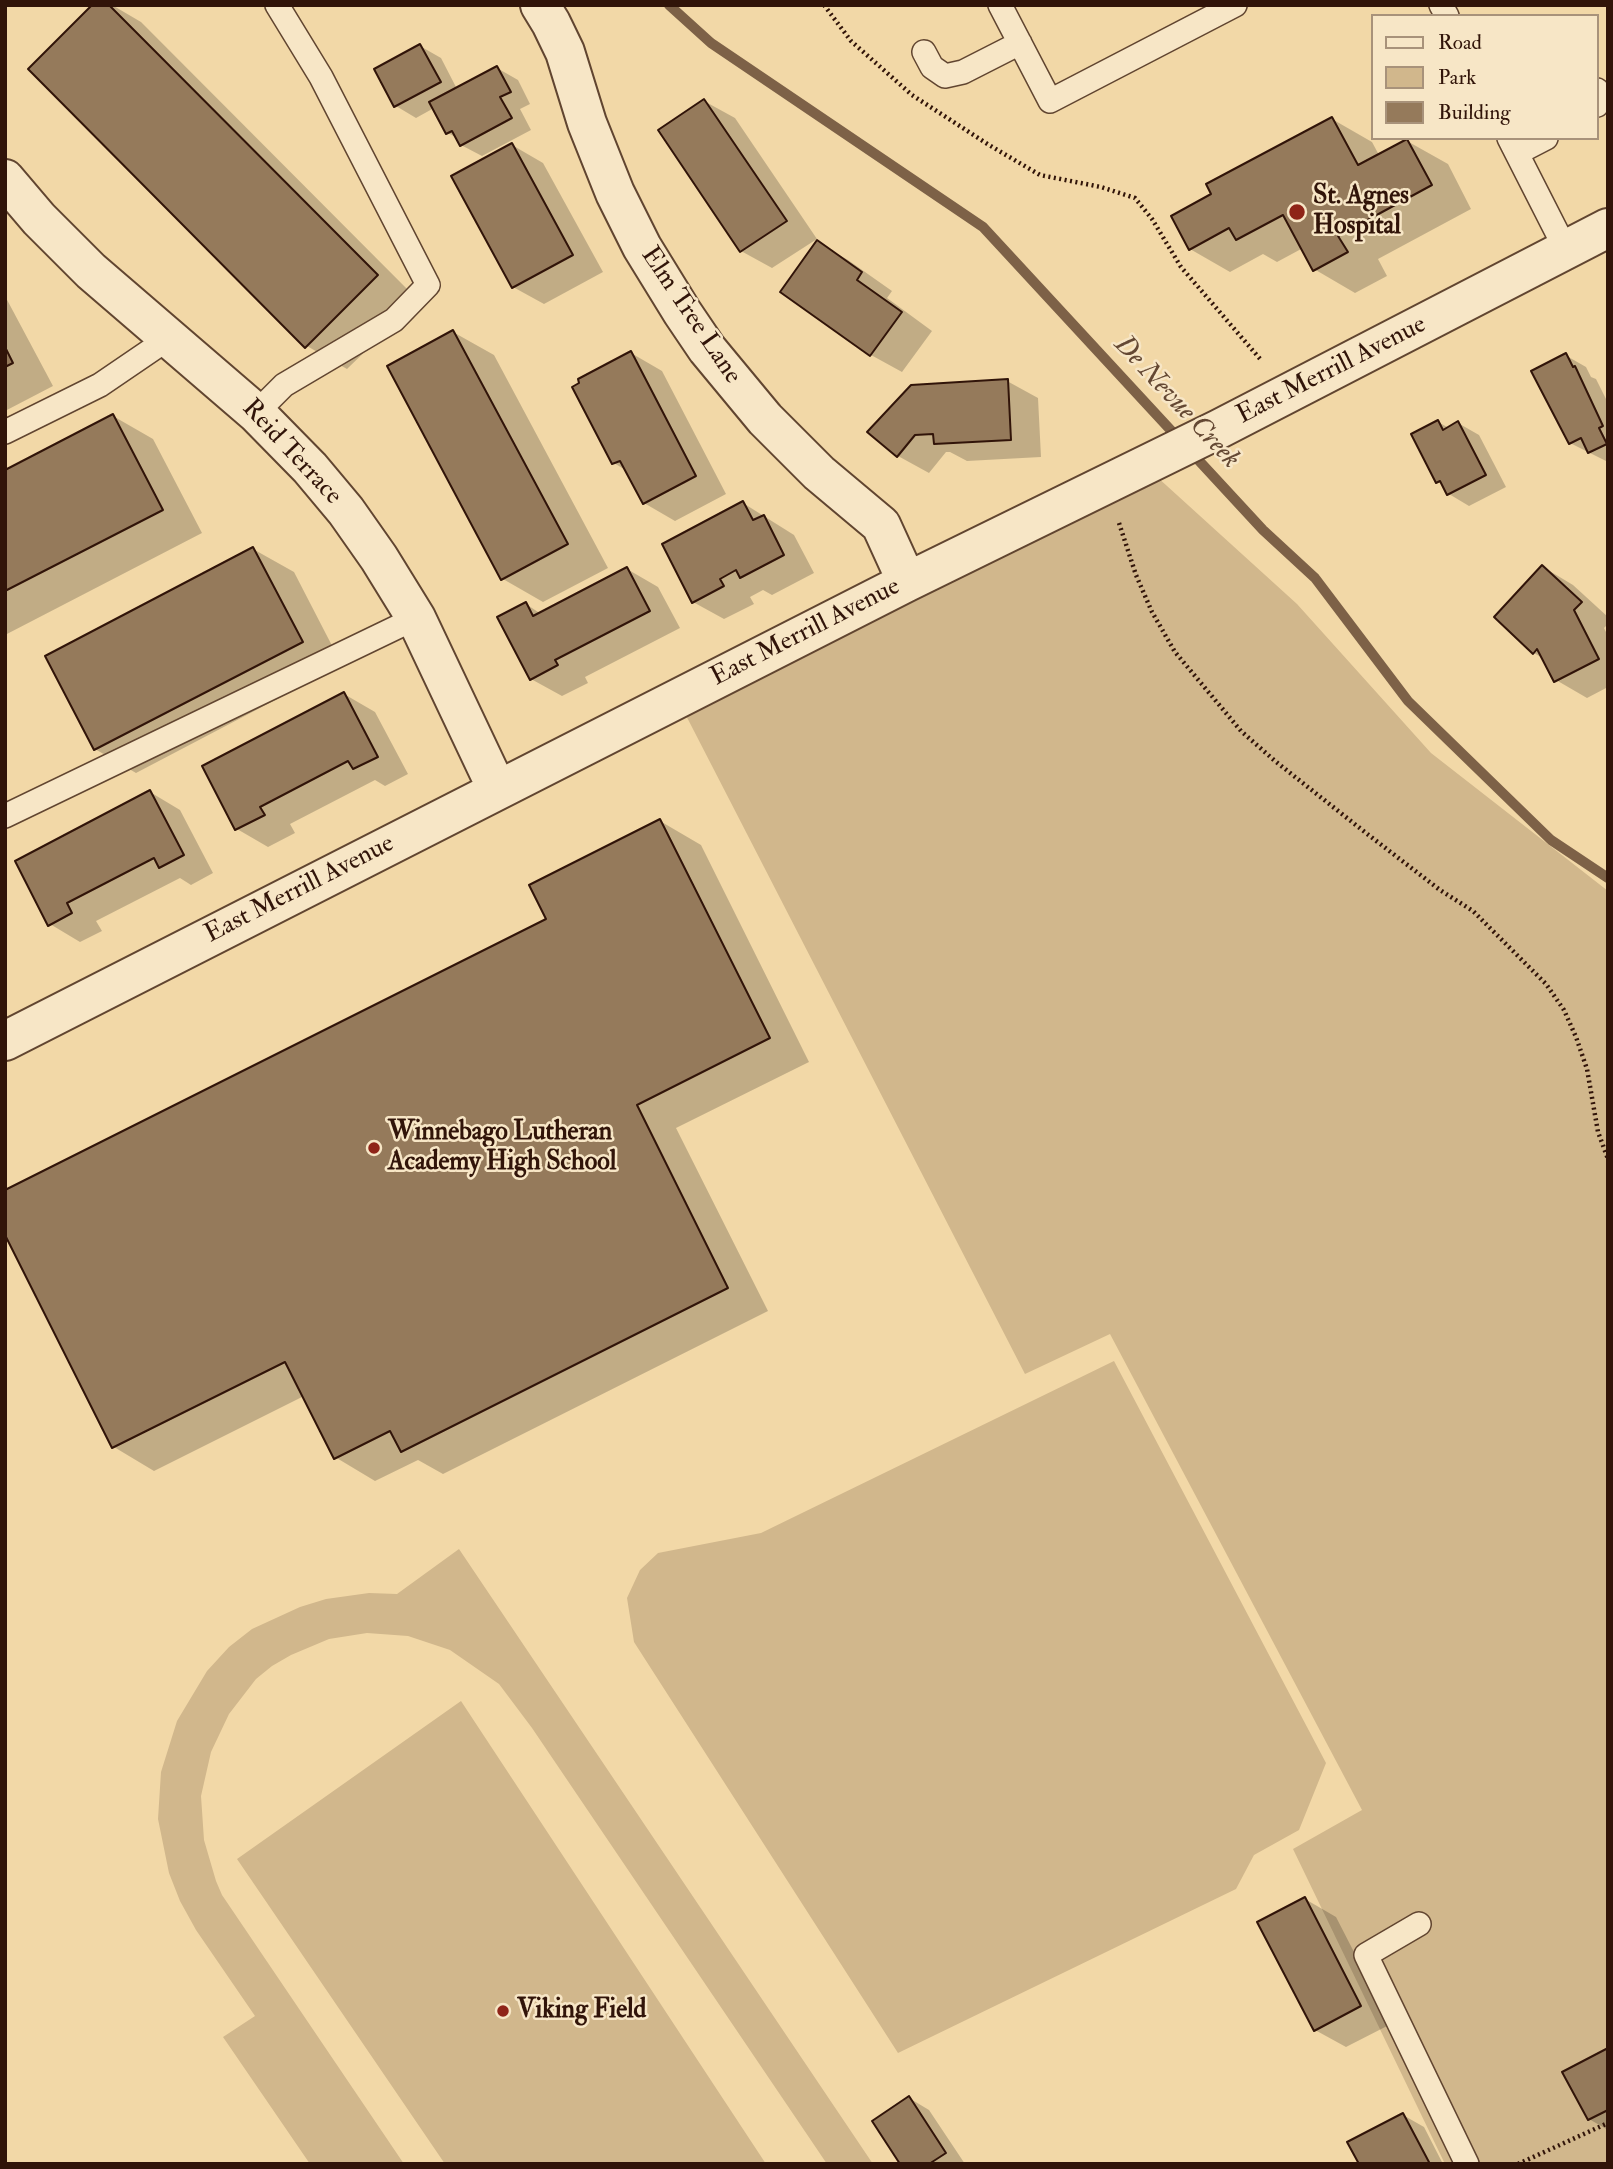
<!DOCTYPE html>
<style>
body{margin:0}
#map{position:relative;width:1613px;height:2169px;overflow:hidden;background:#f2d8a7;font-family:"IM FELL Double Pica",serif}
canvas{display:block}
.frame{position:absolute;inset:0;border:7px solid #311409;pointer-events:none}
.legend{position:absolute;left:1371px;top:14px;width:228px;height:126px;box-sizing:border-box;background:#f7e6c6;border:2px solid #a8927a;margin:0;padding:9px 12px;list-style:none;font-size:21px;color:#311409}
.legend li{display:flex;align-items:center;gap:14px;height:35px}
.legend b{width:35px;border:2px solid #a8927a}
</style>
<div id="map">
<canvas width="1613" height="2169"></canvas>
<div class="frame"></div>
<ul class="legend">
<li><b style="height:9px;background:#f7e6c6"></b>Road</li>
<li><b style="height:19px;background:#d1b78c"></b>Park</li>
<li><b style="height:19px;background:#957a5b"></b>Building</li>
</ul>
</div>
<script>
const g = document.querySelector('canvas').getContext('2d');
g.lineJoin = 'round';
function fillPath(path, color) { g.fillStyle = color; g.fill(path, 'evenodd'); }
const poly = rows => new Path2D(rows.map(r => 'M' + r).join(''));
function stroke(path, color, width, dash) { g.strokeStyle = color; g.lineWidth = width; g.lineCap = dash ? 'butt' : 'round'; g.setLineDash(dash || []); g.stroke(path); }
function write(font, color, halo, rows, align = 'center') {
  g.font = font + ' "IM FELL Double Pica",serif'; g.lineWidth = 5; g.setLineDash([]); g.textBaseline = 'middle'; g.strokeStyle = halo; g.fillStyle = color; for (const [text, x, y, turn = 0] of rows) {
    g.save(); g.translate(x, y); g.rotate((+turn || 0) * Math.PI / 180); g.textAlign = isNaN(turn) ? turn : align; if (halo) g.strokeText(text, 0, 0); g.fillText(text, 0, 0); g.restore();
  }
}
fillPath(poly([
 [1145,466,1297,604,1431,753,1608,891,1608,2164,1445,2164,1293,1849,1362,1810,1110,1334,1025,1374,677,698],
 [1114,1361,1326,1763,1299,1830,1254,1855,1236,1889,898,2053,634,1642,627,1598,640,1570,658,1553,761,1533],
 [459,1549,873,2164,827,2164,532,1728,499,1684,450,1650,408,1636,367,1633,329,1639,291,1655,272,1666,256,1679,229,1714,211,1752,201,1796,204,1840,216,1881,222,1895,404,2164,310,2164,223,2037,255,2016,196,1930,180,1901,169,1873,158,1819,161,1772,177,1721,207,1671,229,1647,252,1629,300,1607,326,1599,369,1593,397,1594],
 [461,1701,766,2164,445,2164,237,1859]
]), '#d1b78c');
fillPath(poly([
 [94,5,112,5,141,22,418,300,347,369,307,346],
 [420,46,441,58,457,89,497,68,518,80,530,104,520,109,531,130,482,156,461,145,459,139,448,133,434,108,416,118,396,106],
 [704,101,735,118,817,239,772,268,741,251],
 [1332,119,1372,142,1379,155,1407,141,1448,164,1471,209,1378,259,1387,276,1355,293,1314,269,1303,248,1277,262,1263,254,1230,272,1190,249,1213,195],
 [512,145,543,163,603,272,544,304,513,287],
 [818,243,848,260,892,291,887,298,932,331,902,372,871,355],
 [5,296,53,386,5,411],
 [453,332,494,355,608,568,543,602,503,579],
 [631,353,662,371,726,494,675,521,644,503,627,471,614,463],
 [1565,355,1586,367,1591,377,1596,379,1608,403,1608,462,1570,443],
 [1007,381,1038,398,1041,457,967,461,950,452,946,452,929,473,898,456,870,432],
 [113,416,153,439,202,533,5,635,5,472],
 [1438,422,1449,428,1458,423,1479,435,1506,487,1469,506,1449,494,1444,486,1438,482],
 [743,503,794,535,814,573,772,595,763,590,750,597,754,604,724,619,693,602],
 [253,549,294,572,342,665,136,773,95,749],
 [1543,567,1573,585,1608,617,1608,624,1604,628,1608,636,1608,687,1587,698,1556,680,1544,659,1534,653,1496,617],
 [627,569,658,587,680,628,585,677,588,683,562,696,531,679,526,604,541,614],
 [344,694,375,712,408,774,385,786,375,780,290,824,295,833,268,847,237,829],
 [150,792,180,810,213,873,191,885,180,878,96,921,102,931,80,942,50,924],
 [660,821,701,845,809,1062,676,1128,768,1311,443,1474,418,1460,375,1481,335,1457,304,1396,154,1471,114,1447],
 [1305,1899,1336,1917,1391,2024,1346,2047,1315,2030],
 [1608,2050,1608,2130,1589,2119],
 [909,2098,929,2110,965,2164,902,2164],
 [1403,2115,1424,2127,1443,2164,1361,2164]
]), '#0003');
stroke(poly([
 [669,5,711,43,983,227,1263,530,1315,578,1408,701,1551,840,1608,878]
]), '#7d6147', 10);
const building = poly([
 [92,5,109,5,378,275,305,348,28,69,92,5],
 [420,44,441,82,394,107,374,69,420,44],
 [497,66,511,92,500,97,512,118,460,146,452,131,446,134,429,102,497,66],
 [704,99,787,221,740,252,658,130,704,99],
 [1332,117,1358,165,1407,139,1432,185,1338,236,1348,252,1313,271,1283,215,1236,240,1229,228,1189,250,1171,216,1211,194,1206,184,1332,117],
 [512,143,573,255,512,288,451,176,512,143],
 [817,240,862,272,857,280,902,312,870,356,780,292,817,240],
 [453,330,568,544,501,580,387,366,453,330],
 [5,347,13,363,5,367,5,347],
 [631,351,696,476,643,504,620,461,612,464,572,387,579,383,578,379,631,351],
 [1566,353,1573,367,1575,366,1603,426,1599,428,1607,444,1588,453,1581,438,1569,444,1531,371,1566,353],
 [1008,379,1011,440,934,444,933,434,915,435,897,457,867,432,911,385,1008,379],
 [113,414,163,510,5,591,5,470,113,414],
 [1438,420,1443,430,1458,421,1486,475,1447,495,1440,481,1436,483,1411,434,1438,420],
 [743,501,753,520,764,515,784,555,740,578,736,570,720,579,724,586,692,603,662,544,743,501],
 [253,547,303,642,94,750,45,656,253,547],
 [1542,565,1582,602,1574,610,1599,659,1554,682,1537,649,1533,654,1494,617,1542,565],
 [627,567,650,611,555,660,558,665,530,680,497,617,526,602,533,616,627,567],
 [344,692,378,757,353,769,348,761,260,807,265,815,235,830,202,766,344,692],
 [150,790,184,855,159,868,154,858,67,903,72,913,48,926,15,861,150,790],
 [660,819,770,1038,637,1105,728,1288,401,1452,390,1431,334,1459,285,1362,112,1448,5,1235,5,1190,546,919,529,885,660,819],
 [1305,1897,1361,2006,1314,2031,1257,1922,1305,1897],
 [1608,2048,1608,2110,1588,2120,1562,2072,1608,2048],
 [909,2096,946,2153,929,2164,900,2164,872,2121,909,2096],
 [1403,2113,1430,2164,1359,2164,1347,2142,1403,2113]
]);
fillPath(building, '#957a5b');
stroke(building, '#311409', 2);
const lane = poly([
 [1000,5,1050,101,1235,5],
 [1441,5,1447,16],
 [924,52,932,67,945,76,963,72,1020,43],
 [1597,90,1597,105],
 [1509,138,1566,250],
 [1517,153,1546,138],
 [256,413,284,385,394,320,428,285,321,77,277,5],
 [5,432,100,385,169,338],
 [5,816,416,618],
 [1419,1924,1366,1955,1467,2164]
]);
const street = poly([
 [540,5,551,23,565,52,587,123,615,193,642,247,682,312,707,349,765,419,819,473,881,525,907,582],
 [5,179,39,219,91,271,256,413,310,468,346,511,379,558,416,618,497,789],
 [5,1041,907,582,1219,429,1608,228]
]);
stroke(lane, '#614530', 26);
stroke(street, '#614530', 42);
stroke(poly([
 [824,5,851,41,912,95,989,145,1040,175,1101,187,1135,198,1152,219,1181,267,1261,360],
 [1119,523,1136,575,1152,612,1175,652,1241,731,1275,761,1366,833,1440,890,1473,911,1546,984,1564,1010,1576,1037,1587,1069,1598,1132,1608,1159],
 [1518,2164,1608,2123]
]), '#311409', 4.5, [2, 3.5]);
stroke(lane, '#f7e6c6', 23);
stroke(street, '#f7e6c6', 38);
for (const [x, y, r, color] of [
 [1297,212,9,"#8f2418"],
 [374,1148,7,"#8f2418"],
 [503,2011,7,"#8f2418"]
]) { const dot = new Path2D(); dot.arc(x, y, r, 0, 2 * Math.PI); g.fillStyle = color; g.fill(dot); stroke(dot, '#f7e6c6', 2.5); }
write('bold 26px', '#311409', '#f7e6c6', [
 ["St. Agnes",1313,197],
 ["Hospital",1313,227],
 ["Winnebago Lutheran",388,1133],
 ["Academy High School",388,1163],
 ["Viking Field",517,2011]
], 'left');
write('26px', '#311409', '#f7e6c6', [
 ["Elm Tree Lane",690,316,56],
 ["East Merrill Avenue",1332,371,-27],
 ["Reid Terrace",291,453,47],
 ["East Merrill Avenue",806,633,-27],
 ["East Merrill Avenue",300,890,-27]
]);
write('italic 28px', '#644833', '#f7e6c6', [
 ["De Nevue Creek",1176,403,47]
]);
</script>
